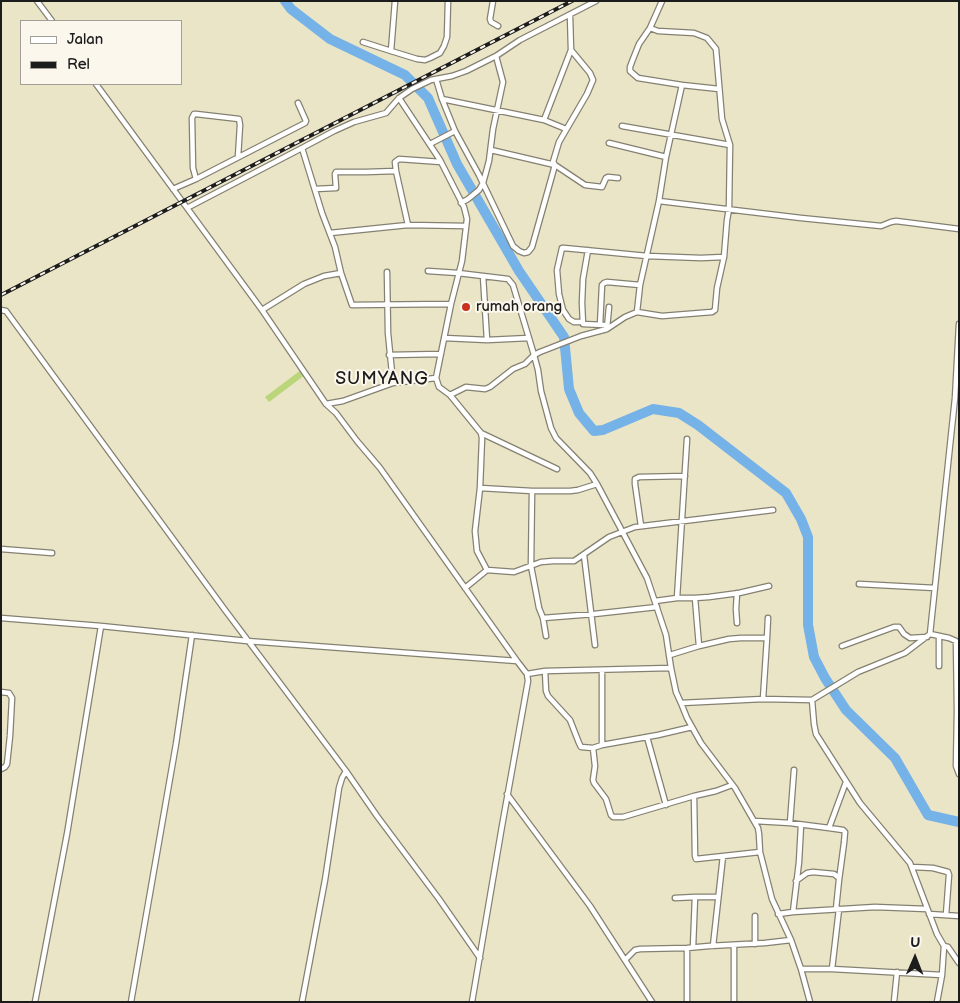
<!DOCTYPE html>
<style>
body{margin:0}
#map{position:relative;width:960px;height:1003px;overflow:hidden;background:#ebe5c7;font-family:"Balsamiq Sans",sans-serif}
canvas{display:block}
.frame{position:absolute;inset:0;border:2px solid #1c1c1c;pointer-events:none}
.legend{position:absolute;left:20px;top:20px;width:162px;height:65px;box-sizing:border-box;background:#fbf7ec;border:1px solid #a29f99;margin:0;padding:6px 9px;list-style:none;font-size:15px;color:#1c1c1c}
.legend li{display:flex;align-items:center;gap:10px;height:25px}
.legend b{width:25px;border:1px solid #a29f99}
.north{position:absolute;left:890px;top:933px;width:50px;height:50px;-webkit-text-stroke:4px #fbf7ec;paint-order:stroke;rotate:1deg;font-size:14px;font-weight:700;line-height:20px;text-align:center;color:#1c1c1c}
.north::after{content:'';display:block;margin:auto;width:18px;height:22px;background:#1c1c1c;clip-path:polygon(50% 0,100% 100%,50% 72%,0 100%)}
</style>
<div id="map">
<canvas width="960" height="1003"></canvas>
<div class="frame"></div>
<ul class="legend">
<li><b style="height:6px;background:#fff"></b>Jalan</li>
<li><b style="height:6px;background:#1c1c1c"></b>Rel</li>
</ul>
<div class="north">U</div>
</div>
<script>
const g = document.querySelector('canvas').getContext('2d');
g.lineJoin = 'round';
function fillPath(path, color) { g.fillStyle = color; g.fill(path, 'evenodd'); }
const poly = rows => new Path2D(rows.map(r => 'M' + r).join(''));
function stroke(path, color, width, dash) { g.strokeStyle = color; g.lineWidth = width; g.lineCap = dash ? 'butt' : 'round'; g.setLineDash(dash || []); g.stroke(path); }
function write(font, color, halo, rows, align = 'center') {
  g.font = font + ' "Balsamiq Sans",sans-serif'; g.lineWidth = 4; g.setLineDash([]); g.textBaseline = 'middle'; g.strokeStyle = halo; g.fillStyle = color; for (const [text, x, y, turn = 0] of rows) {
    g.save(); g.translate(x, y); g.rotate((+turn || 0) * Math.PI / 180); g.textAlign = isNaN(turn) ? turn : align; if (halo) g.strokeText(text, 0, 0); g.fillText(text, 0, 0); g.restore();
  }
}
fillPath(poly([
 [301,370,305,375,269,402,265,397]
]), '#bad57a');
stroke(poly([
 [285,1,291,9,330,39,405,75,428,98,457,164,519,271,564,337,569,389,579,413,594,431,603,430,653,409,679,413,698,425,786,493,801,519,808,537,808,625,814,657,825,678,846,710,895,758,928,815,959,822]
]), '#75b2e7', 10);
const street = poly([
 [37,1,52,21],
 [493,1,490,19,491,22,498,26],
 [662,1,650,28,639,44,633,59,630,67,630,71,638,78,682,85],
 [650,28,658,31,694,33,707,38,716,49,722,119,730,145,729,209,727,220,724,257,717,288,715,310,712,312,662,316,637,312,625,317,607,329,581,336,540,352,534,355,538,370,541,391,551,428,556,438,590,473,597,484,647,578,666,635,671,668],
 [363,42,391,51,395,1],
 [391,51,417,59,425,60,430,58,440,53,444,46,447,37,448,1],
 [436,79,442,99,455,131,479,175,513,246,519,251,524,253,528,252,532,247,555,165,553,162,559,142,587,94,593,80,590,73,571,50,570,15],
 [96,84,262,310,326,404,336,413,357,441,380,468,517,661],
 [399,98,440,160,464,207,467,219,462,261,451,304,436,378,439,387,450,395,481,433,482,438,480,488,475,531,477,551,487,570],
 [442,99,544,120,566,129],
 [544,120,571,50],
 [622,126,730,145],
 [609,143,666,157],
 [430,144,455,131],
 [491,150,555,165,585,185,602,187,606,178,608,177,618,178],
 [196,179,193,168,192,118,194,114,196,114,239,119,240,125,238,157],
 [173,189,196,179,305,123,306,121,298,103],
 [315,189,336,188,335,174,336,172,366,172,396,171],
 [659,201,801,218,881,226,891,222,896,221,959,229],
 [461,203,468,199,479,190,483,183,489,161,493,129,503,82,496,56],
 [187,208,302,148],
 [408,225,396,171,395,162,399,159,441,162],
 [330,233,408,225,466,226],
 [588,250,583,279,582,303,583,324,604,325,606,326,606,329],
 [428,271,458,273,483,276,487,340,444,338],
 [387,272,388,333,393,383,436,378],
 [451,304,352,305,341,273,335,247,322,213,302,148,334,131,354,122,386,113,399,98,412,89,431,80,452,76,466,71,496,56,520,40,596,1],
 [1,310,6,311,225,610,346,771,377,816,439,899,480,958],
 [262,310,304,284,324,276,341,273],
 [637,312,640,285,659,201,666,157,682,85,719,89],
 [582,322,574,322,569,319,563,310,559,294,557,270,562,248,564,248,647,256,701,258,724,257],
 [600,325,602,285,604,283,607,282,640,285],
 [607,328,609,307],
 [487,340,529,338],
 [389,355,441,354],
 [450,395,466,387,485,389,490,387,513,369,525,364,534,355,513,285,508,279,483,276],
 [326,404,343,401,393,383],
 [481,433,557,469],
 [480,488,532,491,570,491,578,490,597,484],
 [532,491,531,566,539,608,543,618,546,636],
 [641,526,635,484,635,479,639,477,685,476],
 [1,549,52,553],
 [584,555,595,645],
 [859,584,935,588],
 [465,588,487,570,514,572,541,562,553,561,574,561,609,537,635,527,773,510],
 [677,598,687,439],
 [695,598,699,646],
 [655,601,677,598,695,598,709,597,739,593,769,586],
 [1,618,101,626,67,834,35,1002],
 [543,618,594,614,657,607],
 [737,623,736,609,737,593],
 [101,626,247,641,517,661,527,674,528,681,502,826,472,1002],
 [930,634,949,638,956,641,957,711,959,711],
 [939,636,939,666],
 [767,638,768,618],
 [842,646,894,627,899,627,904,634,910,638,927,637],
 [670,655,699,646,729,639,741,638,767,638,763,699],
 [602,670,602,745],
 [545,671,546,691,548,696,570,720,579,743,581,747,593,748,602,745,658,735,692,727],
 [527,674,545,671,671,668,676,692,681,703,763,699,812,700,814,724,816,734,860,803,910,863,937,934,944,946,948,947,959,963],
 [1,692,9,693,12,698,10,736,7,764,5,767,1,769],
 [812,700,858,672,905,653,930,634,955,398,959,324],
 [681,703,687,718,701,743,735,788,758,828,759,834,760,852,772,899,791,940,801,969,810,1002],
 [957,711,956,766,959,774],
 [647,737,666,805],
 [593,748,595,766,593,780,594,783,606,799,611,815,613,817,623,817,694,796,716,791,732,785],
 [507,794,590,906,652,1002],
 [694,796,695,856,696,859,760,852],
 [755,821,790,823,829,828],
 [790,823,794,770],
 [912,867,933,868,948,872,949,875,946,915],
 [796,881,807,873,813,872,834,874,839,878],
 [695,897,718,897],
 [675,898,695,897,693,947],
 [836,909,839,880,844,843,845,832,843,830,829,828,846,782],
 [793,912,799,862,801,825],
 [778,914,793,912,875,907,927,909],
 [929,914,959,916],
 [755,916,755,944],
 [713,946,723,856],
 [625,960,635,950,640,949,687,948,709,946,765,943,791,940],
 [801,969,832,969,942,975],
 [832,969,839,909],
 [131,1002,176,744,192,635],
 [302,1002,325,880,339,788,342,778,346,771],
 [687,1002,687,948],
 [734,1002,734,945],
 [894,1002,897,972],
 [937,1002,942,975,944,946]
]);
stroke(street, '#848072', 7);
stroke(street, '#fff', 4.5);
const rail = poly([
 [1,295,572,1]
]);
stroke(rail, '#1c1c1c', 4);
stroke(rail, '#fbf7ec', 2, [5.5]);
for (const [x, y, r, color] of [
 [466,307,5,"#c8321e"]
]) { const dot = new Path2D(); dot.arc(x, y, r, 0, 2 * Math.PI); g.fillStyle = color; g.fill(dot); stroke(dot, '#fbf7ec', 2); }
write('15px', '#1c1c1c', '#fbf7ec', [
 ["rumah orang",476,307]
], 'left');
g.letterSpacing = '1px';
write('18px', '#1c1c1c', '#fbf7ec', [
 ["SUMYANG",382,379]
]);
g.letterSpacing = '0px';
</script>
